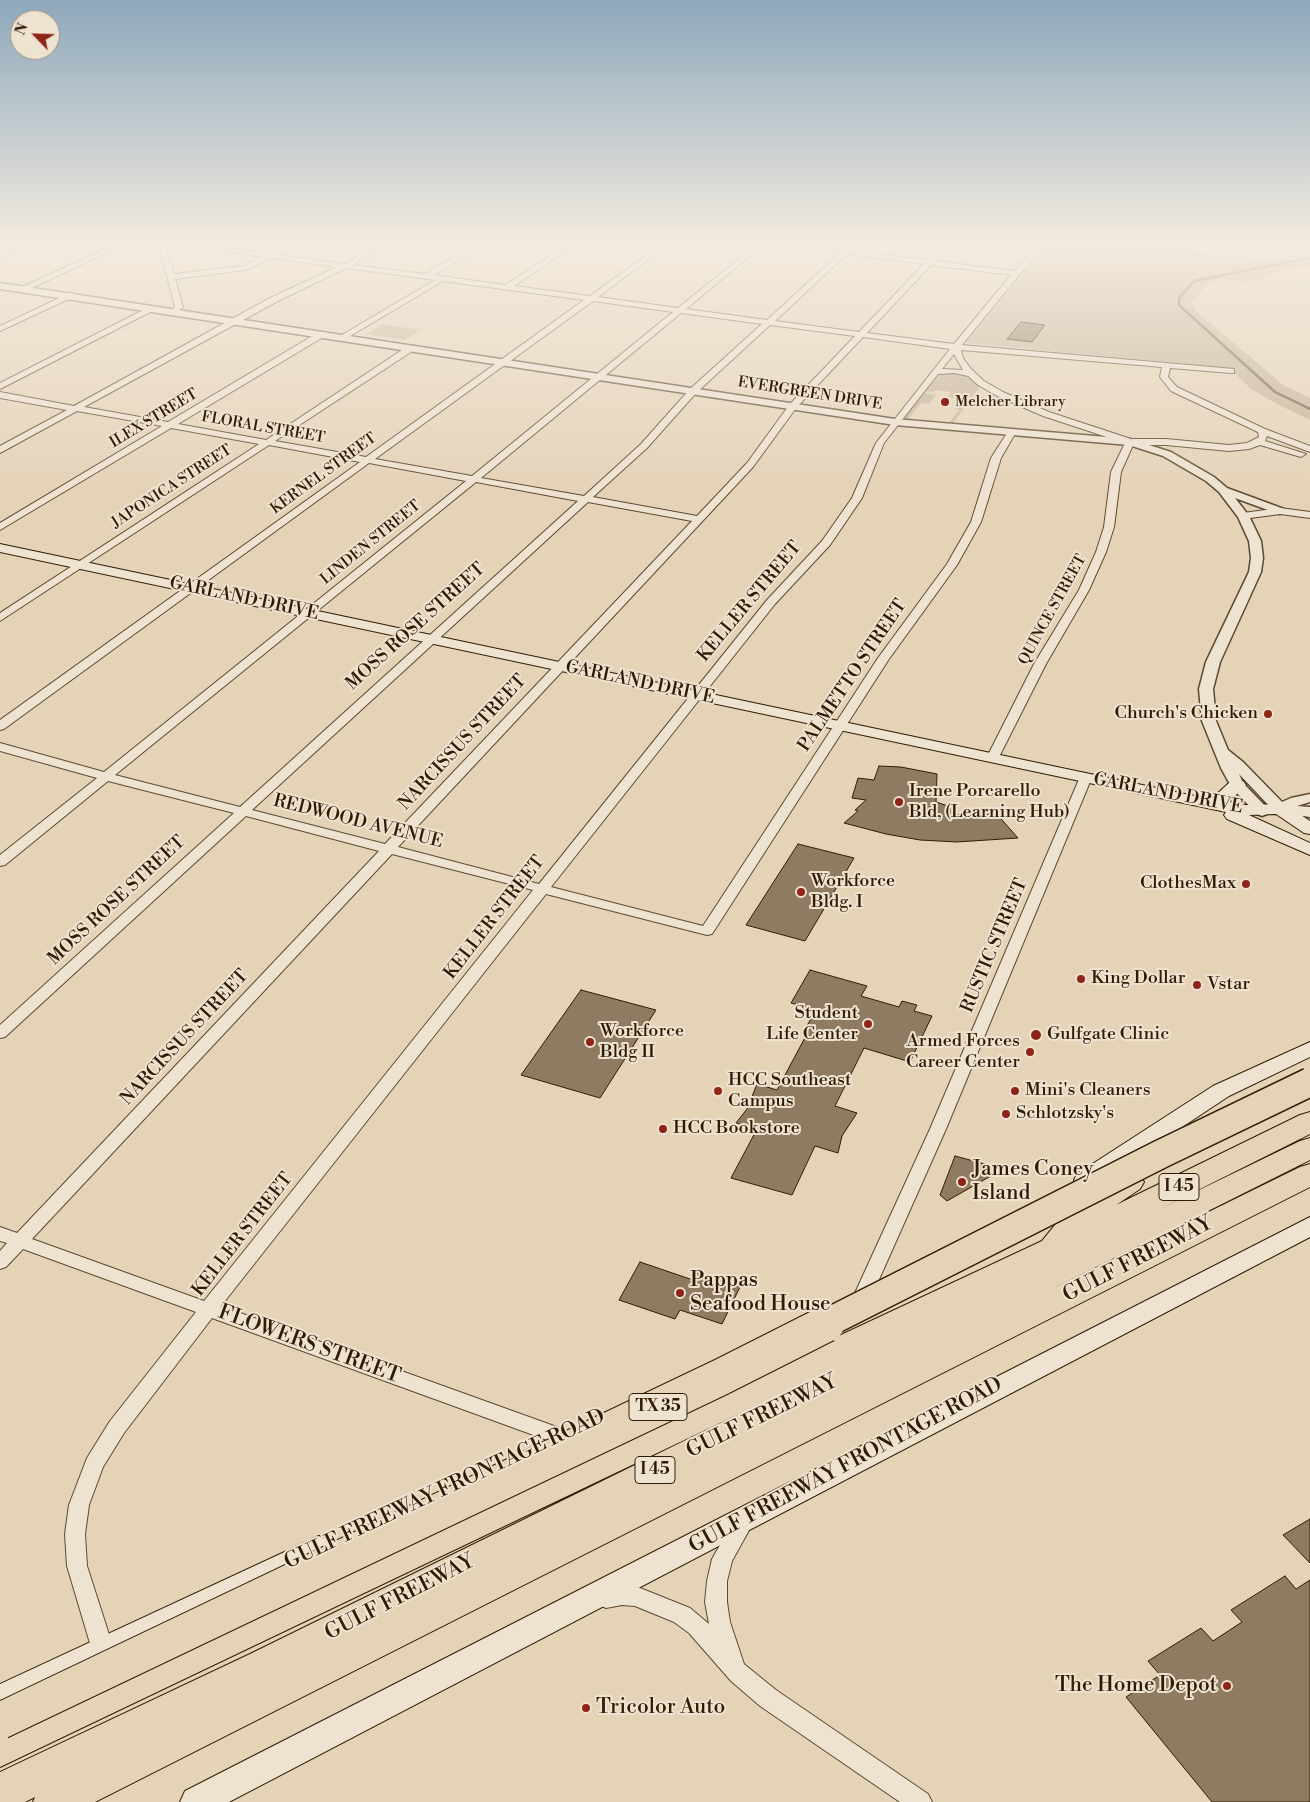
<!DOCTYPE html>
<style>
body{margin:0}
#map{position:relative;width:1310px;height:1802px;overflow:hidden;background:#e5d3b8;font-family:"Libre Bodoni",serif}
canvas{display:block}
.north{position:absolute;left:10px;top:10px;width:50px;height:50px;box-sizing:border-box;background:#eee2d1;border:1px solid #a2937e;border-radius:50%;rotate:294deg;font-size:14px;font-weight:700;line-height:20px;text-align:center;color:#301c02}
.north::after{content:'';display:block;margin:auto;width:18px;height:22px;background:#8f2418;clip-path:polygon(50% 0,100% 100%,50% 72%,0 100%)}
</style>
<div id="map">
<canvas width="1310" height="1802"></canvas>
<div class="north">N</div>
</div>
<script>
const g = document.querySelector('canvas').getContext('2d');
g.lineJoin = 'round';
function fillPath(path, color) { g.fillStyle = color; g.fill(path, 'evenodd'); }
const poly = rows => new Path2D(rows.map(r => 'M' + r).join(''));
function stroke(path, color, width, dash) { g.strokeStyle = color; g.lineWidth = width; g.lineCap = dash ? 'butt' : 'round'; g.setLineDash(dash || []); g.stroke(path); }
function write(font, color, halo, rows, align = 'center') {
  g.font = font + ' "Libre Bodoni",serif'; g.lineWidth = 4; g.setLineDash([]); g.textBaseline = 'middle'; g.strokeStyle = halo; g.fillStyle = color; for (const [text, x, y, turn = 0] of rows) {
    g.save(); g.translate(x, y); g.rotate((+turn || 0) * Math.PI / 180); g.textAlign = isNaN(turn) ? turn : align; if (halo) g.strokeText(text, 0, 0); g.fillText(text, 0, 0); g.restore();
  }
}
fillPath(poly([
 [1050,245,1142,245,1269,260,1310,253,1310,266,1277,272,1249,282,1220,279,1208,283,1192,303,1195,310,1283,385,1310,398,1310,420,1279,405,1251,389,1229,368,966,343,1023,273],
 [382,324,420,330,404,340,366,334],
 [941,373,963,374,980,387,952,424,949,423,959,410,954,408,961,399,948,397,951,392,935,390,933,392,925,391],
 [923,393,936,395,929,404,921,403,908,419,903,419]
]), '#c6b499');
stroke(poly([
 [1310,258,1194,281,1179,298,1179,305,1275,392,1310,409]
]), '#77654a', 2.5);
const building = poly([
 [1021,322,1045,325,1032,342,1007,339,1021,322],
 [879,766,901,767,937,774,936,802,948,806,955,814,983,818,985,815,995,812,1018,838,957,842,920,840,886,834,844,823,858,811,855,810,866,800,852,798,858,778,874,780,879,766],
 [798,844,854,858,805,941,746,925,798,844],
 [810,970,867,986,861,996,899,1007,902,1001,917,1005,914,1011,932,1016,910,1062,864,1048,835,1106,857,1113,842,1136,838,1153,815,1146,792,1195,731,1178,757,1129,736,1123,747,1109,757,1084,777,1090,808,1032,804,1031,816,1010,791,1003,810,970],
 [581,990,656,1010,600,1098,521,1075,581,990],
 [955,1156,1003,1169,947,1201,940,1195,955,1156],
 [640,1262,693,1280,697,1273,740,1287,722,1324,680,1310,675,1319,619,1300,640,1262],
 [1310,1519,1310,1563,1283,1535,1310,1519],
 [1285,1576,1296,1589,1310,1580,1310,1802,1212,1802,1126,1697,1160,1675,1148,1661,1201,1628,1213,1641,1242,1622,1231,1610,1285,1576]
]);
fillPath(building, '#8e7b61');
stroke(building, '#301c02', 1);
const minor = poly([
 [21,245,30,245,0,258,0,254,21,245],
 [114,245,123,245,25,291,18,289,114,245],
 [159,245,165,245,174,274,243,266,263,257,186,245,205,245,270,254,289,245,298,245,279,255,344,264,379,245,387,245,353,265,425,274,474,245,482,245,434,275,505,285,567,245,575,245,514,286,590,296,660,245,668,245,598,297,678,308,756,245,763,245,686,309,767,320,840,253,785,245,805,245,844,250,849,245,856,245,851,251,928,260,942,245,949,245,935,261,1014,271,1039,245,1046,245,1019,275,962,345,1234,369,1234,373,1231,373,1170,368,1168,377,1177,387,1265,429,1310,446,1310,452,1267,436,1265,441,1306,454,1301,457,1260,445,1249,449,1229,451,1166,445,1133,445,1121,472,1114,527,1106,552,1089,590,1046,664,999,757,993,761,987,757,1034,664,1079,590,1096,552,1104,527,1111,472,1125,443,1043,416,997,396,978,385,968,376,954,373,938,374,884,443,862,498,830,545,775,604,551,887,703,926,878,658,947,564,971,522,991,458,1009,430,1015,430,1016,432,1001,458,981,522,957,565,889,659,712,934,707,935,546,894,221,1306,568,1431,571,1437,568,1443,561,1445,212,1318,124,1433,103,1467,89,1505,85,1534,87,1566,114,1650,111,1657,103,1660,95,1657,92,1650,67,1566,65,1534,69,1505,87,1458,110,1421,196,1312,23,1249,6,1267,0,1269,0,1251,7,1243,0,1241,0,1227,17,1233,379,851,246,816,5,1037,0,1038,0,1025,234,813,108,781,5,865,0,866,0,855,97,778,0,751,0,743,104,772,466,481,369,463,4,729,0,730,0,720,360,462,269,445,0,621,0,613,259,444,171,428,0,530,0,523,162,426,77,411,0,453,0,446,67,410,0,398,0,392,74,406,270,298,337,267,272,258,245,270,175,279,183,307,175,313,171,311,175,307,159,245],
 [847,254,924,264,859,332,775,321,847,254],
 [931,265,1011,275,954,344,867,333,931,265],
 [346,268,435,280,342,335,341,337,345,339,443,281,584,300,366,457,275,441,414,350,414,346,408,346,266,440,178,424,325,336,325,332,319,332,168,422,84,407,276,302,346,268],
 [593,301,673,312,472,476,375,459,593,301],
 [681,313,762,324,690,389,641,444,584,496,481,478,681,313],
 [770,325,855,336,790,404,747,463,697,516,593,497,647,448,696,393,770,325],
 [863,337,950,349,876,443,852,498,822,541,767,600,539,884,398,847,753,467,796,408,863,337],
 [961,350,1162,367,1160,377,1171,391,1258,432,1259,437,1247,443,1229,445,1166,439,1131,439,1049,412,1003,392,984,381,971,369,963,358,961,350],
 [954,354,963,370,942,369,954,354],
 [476,482,578,501,240,807,115,775,476,482],
 [588,502,692,521,385,844,252,810,588,502],
 [392,854,533,890,204,1301,32,1239,392,854],
 [70,293,77,295,0,331,0,326,70,293],
 [151,306,158,308,0,389,0,383,151,306],
 [1280,508,1310,512,1310,518,1280,514,1243,519,1238,516,1243,513,1280,508],
 [1086,773,1092,777,946,1129,873,1293,870,1298,864,1300,858,1298,855,1293,930,1129,1080,777,1086,773],
 [743,1514,750,1517,753,1523,732,1561,727,1581,727,1602,730,1622,744,1664,776,1690,928,1794,932,1802,900,1802,760,1706,731,1681,689,1633,674,1622,635,1606,622,1605,606,1608,599,1605,595,1598,599,1591,622,1585,635,1586,690,1608,709,1624,705,1602,707,1581,712,1559,736,1517,743,1514]
]);
const tertiary = poly([
 [0,283,895,419,1130,439,1171,452,1214,477,1227,488,1284,509,1286,511,1280,514,1276,513,1235,498,1249,516,1261,541,1263,558,1261,572,1220,662,1213,689,1216,721,1228,750,1243,762,1282,802,1291,798,1310,794,1310,802,1297,806,1310,807,1310,817,1275,812,1239,774,1243,783,1270,811,1267,814,1262,816,1257,814,1232,788,1221,768,1202,721,1199,689,1206,662,1249,572,1251,558,1249,541,1238,517,1219,492,1206,481,1163,456,1129,445,895,425,0,289,0,283]
]);
const secondary = poly([
 [0,544,1204,798,1217,794,1231,781,1237,780,1243,781,1246,785,1229,802,1246,805,1280,804,1286,805,1310,821,1310,834,1304,833,1276,814,1249,815,1310,843,1310,855,1227,819,1224,815,1226,812,0,552,0,544],
 [1310,1042,1310,1057,1229,1096,1093,1186,1085,1188,1077,1186,1074,1180,1077,1174,1213,1086,1310,1042],
 [1310,1217,1310,1237,229,1802,180,1802,185,1791,1310,1217],
 [319,1536,329,1540,333,1549,329,1558,0,1714,0,1684,319,1536]
]);
const motorway = poly([
 [1310,1112,1310,1134,1162,1208,1300,1141,1310,1138,1310,1160,1050,1290,1300,1167,1310,1164,1310,1187,95,1802,33,1802,35,1797,25,1802,0,1802,0,1772,250,1654,745,1411,0,1767,0,1728,1042,1241,1071,1205,1120,1175,1130,1171,1140,1175,1144,1182,1140,1189,1116,1205,1300,1115,1310,1112]
]);
stroke(minor, '#5d4a30', 2);
stroke(tertiary, '#5d4a30', 3);
stroke(secondary, '#301c02', 2);
stroke(motorway, '#301c02', 2);
fillPath(minor, '#eee2d1');
fillPath(tertiary, '#eee2d1');
fillPath(secondary, '#eee2d1');
fillPath(motorway, '#e5d3b8');
const motorwayBridgeFar1 = poly([
 [823,1325,1161,1154,1310,1082]
]);
const motorwayBridge = poly([
 [0,1721,721,1377,826,1324]
]);
stroke(motorwayBridgeFar1, '#301c02', 31, []);
stroke(motorwayBridge, '#301c02', 38, []);
stroke(motorwayBridgeFar1, '#e5d3b8', 28);
stroke(motorwayBridge, '#e5d3b8', 36);
const sky = g.createLinearGradient(0, 0, 0, 497);
sky.addColorStop(0, '#8ea8bc');
sky.addColorStop(0.49, '#f3ebdf');
sky.addColorStop(1, '#f3ebdf00');
g.fillStyle = sky;
g.fillRect(0, 0, 1310, 497);
for (const [x, y, r, color] of [
 [945,402,5,"#8f2418"],
 [1268,714,5,"#8f2418"],
 [899,802,5,"#8f2418"],
 [1246,884,5,"#8f2418"],
 [801,892,5,"#8f2418"],
 [1081,979,5,"#8f2418"],
 [1197,985,5,"#8f2418"],
 [868,1024,5,"#8f2418"],
 [1036,1035,6,"#8f2418"],
 [590,1042,5,"#8f2418"],
 [1030,1052,5,"#8f2418"],
 [718,1091,5,"#8f2418"],
 [1015,1091,5,"#8f2418"],
 [1006,1114,5,"#8f2418"],
 [663,1129,5,"#8f2418"],
 [962,1182,5,"#8f2418"],
 [680,1293,5,"#8f2418"],
 [1227,1686,5,"#8f2418"],
 [586,1708,5,"#8f2418"]
]) { const dot = new Path2D(); dot.arc(x, y, r, 0, 2 * Math.PI); g.fillStyle = color; g.fill(dot); stroke(dot, '#eee2d1', 2); }
write('15px', '#301c02', '#eee2d1', [
 ["EVERGREEN DRIVE",810,394,9],
 ["ILEX STREET",154,419,-31],
 ["FLORAL STREET",263,428,10],
 ["KERNEL STREET",324,474,-36],
 ["JAPONICA STREET",172,487,-33],
 ["LINDEN STREET",371,543,-39],
 ["QUINCE STREET",1053,610,-61]
]);
write('15px', '#301c02', '#eee2d1', [
 ["Melcher Library",955,402]
], 'left');
for (const [x, y, w] of [
 [1179,1187,40],
 [658,1407,58],
 [655,1470,40]
]) { const box = new Path2D(); box.roundRect(x - w / 2, y - 13.5, w, 27, 4); g.fillStyle = '#eee2d1'; g.fill(box); stroke(box, '#301c02', 1); }
write('bold 16px', '#301c02', null, [
 ["I 45",1179,1187],
 ["TX 35",658,1407],
 ["I 45",655,1470]
]);
write('18px', '#301c02', '#eee2d1', [
 ["GARLAND DRIVE",244,599,12],
 ["KELLER STREET",750,602,-50],
 ["MOSS ROSE STREET",416,627,-42],
 ["PALMETTO STREET",853,676,-56],
 ["GARLAND DRIVE",640,683,12],
 ["NARCISSUS STREET",463,743,-47],
 ["GARLAND DRIVE",1168,794,11],
 ["REDWOOD AVENUE",358,822,14],
 ["MOSS ROSE STREET",117,901,-43],
 ["KELLER STREET",495,918,-52],
 ["RUSTIC STREET",995,946,-67],
 ["NARCISSUS STREET",185,1038,-47],
 ["KELLER STREET",243,1235,-52]
]);
write('18px', '#301c02', '#eee2d1', [
 ["Church's Chicken",1258,714,"right"],
 ["Irene Porcarello",909,792],
 ["Bld, (Learning Hub)",909,813],
 ["Workforce",811,882],
 ["Bldg. I",811,903],
 ["ClothesMax",1236,884,"right"],
 ["King Dollar",1091,979],
 ["Vstar",1207,985],
 ["Student",858,1014,"right"],
 ["Life Center",858,1035,"right"],
 ["Workforce",600,1032],
 ["Bldg II",600,1053],
 ["Gulfgate Clinic",1047,1035],
 ["Armed Forces",1020,1042,"right"],
 ["Career Center",1020,1063,"right"],
 ["HCC Southeast",728,1081],
 ["Campus",728,1102],
 ["Mini's Cleaners",1025,1091],
 ["Schlotzsky's",1016,1114],
 ["HCC Bookstore",673,1129]
], 'left');
write('21px', '#301c02', '#eee2d1', [
 ["James Coney",972,1170],
 ["Island",972,1194],
 ["Pappas",690,1281],
 ["Seafood House",690,1305],
 ["The Home Depot",1217,1686,"right"],
 ["Tricolor Auto",596,1708]
], 'left');
write('21px', '#301c02', '#eee2d1', [
 ["GULF FREEWAY",1138,1260,-27],
 ["FLOWERS STREET",309,1345,20],
 ["GULF FREEWAY",762,1417,-26],
 ["GULF FREEWAY FRONTAGE ROAD",846,1466,-28],
 ["GULF FREEWAY FRONTAGE ROAD",445,1490,-25],
 ["GULF FREEWAY",400,1598,-27]
]);
</script>
